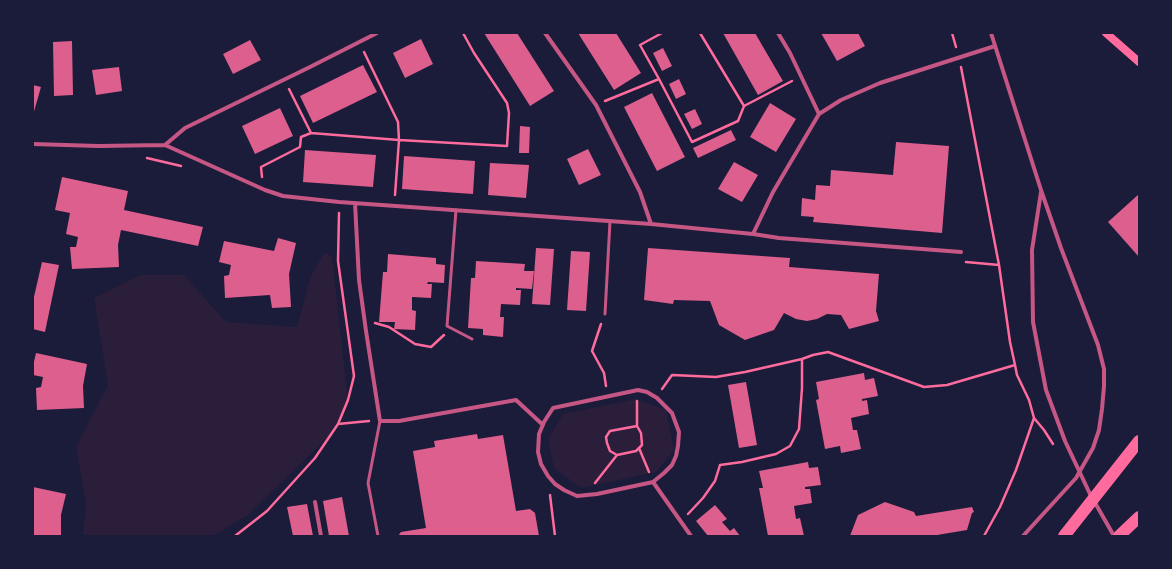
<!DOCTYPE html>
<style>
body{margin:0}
#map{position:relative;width:1172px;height:569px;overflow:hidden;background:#1b1b3a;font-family:Barlow,sans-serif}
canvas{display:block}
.frame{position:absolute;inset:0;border:34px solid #1b1b3a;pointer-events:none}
</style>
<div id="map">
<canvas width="1172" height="569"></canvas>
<div class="frame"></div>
</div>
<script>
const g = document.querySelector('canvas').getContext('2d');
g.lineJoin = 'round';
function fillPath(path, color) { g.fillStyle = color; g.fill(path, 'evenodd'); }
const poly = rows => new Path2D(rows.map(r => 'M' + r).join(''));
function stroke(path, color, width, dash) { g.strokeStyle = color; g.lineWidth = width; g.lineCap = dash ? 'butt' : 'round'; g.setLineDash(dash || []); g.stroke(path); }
fillPath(poly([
 [325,252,332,257,348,401,329,436,248,515,213,536,83,536,86,504,76,447,108,385,94,298,140,275,184,275,226,322,297,327,311,275],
 [636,399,666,410,674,450,656,472,581,488,554,468,548,439,563,414]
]), '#2a1e3b');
fillPath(poly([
 [484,33,517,33,554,91,530,106],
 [578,33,616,33,641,73,614,90],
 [723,33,755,33,783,81,758,95],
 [821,33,858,33,865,46,837,61],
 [421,39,433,64,405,78,393,53],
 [250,40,261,60,233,74,223,54],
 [72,41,73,95,54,96,53,42],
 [663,48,672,66,662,71,653,53],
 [363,65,377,92,313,123,300,96],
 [119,67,122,91,96,95,92,70],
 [679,79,686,94,676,99,669,84],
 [33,85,41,87,33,115],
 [652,93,685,157,657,171,624,107],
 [770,103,796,119,776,152,750,137],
 [280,108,293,136,255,154,242,126],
 [695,109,702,124,692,129,684,114],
 [520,126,530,127,529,153,519,153],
 [731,130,736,140,698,158,693,148],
 [896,142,949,146,942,233,813,222,814,217,801,216,802,198,815,200,816,185,830,186,831,170,893,175],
 [588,149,601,175,579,185,567,159],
 [305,150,376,155,373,187,303,182],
 [404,156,475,161,473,194,402,189],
 [734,162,758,175,742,202,718,189],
 [490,163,529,165,526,198,488,195],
 [62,177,128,191,124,210,203,227,198,246,121,230,118,245,119,267,72,269,70,247,76,247,78,237,66,234,70,213,55,210],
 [1139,194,1139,257,1108,222],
 [278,238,296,243,289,274,291,307,272,308,270,295,225,298,224,276,229,275,231,265,219,262,224,241,274,251],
 [536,248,554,249,550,305,532,304],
 [648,248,790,258,789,267,879,274,876,311,879,321,849,329,841,315,827,314,817,319,807,321,796,319,784,313,774,330,745,340,719,325,710,301,674,300,673,304,644,300],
 [571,251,590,252,586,311,567,310],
 [388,254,436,258,436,264,445,265,444,283,428,282,427,284,432,284,431,298,412,297,412,310,416,311,415,330,394,329,395,322,379,322,383,272,387,272],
 [476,261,525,264,524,271,534,271,532,289,516,288,516,290,521,290,520,305,501,304,500,317,504,317,503,337,483,335,483,329,468,328,471,278,475,278],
 [42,262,59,265,45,332,33,329,33,301],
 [36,353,87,364,83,386,84,408,37,410,36,388,41,387,43,377,33,375,33,366],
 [864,373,865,380,874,378,878,396,862,399,862,401,867,400,869,414,851,418,853,430,857,430,861,449,841,453,840,446,825,449,816,400,819,399,816,382],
 [746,382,757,445,739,448,728,385],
 [477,434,478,439,503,435,516,511,530,509,535,513,539,536,398,536,401,532,426,528,413,451,435,447,434,441],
 [808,462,809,468,818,467,821,485,805,487,805,489,810,489,812,503,794,506,796,519,800,518,804,536,783,536,783,535,768,536,759,488,763,488,759,471],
 [33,487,66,494,61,515,61,536,33,536],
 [342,497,349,536,329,536,323,501],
 [885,502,914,512,916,516,972,507,974,512,972,513,967,530,931,536,850,536,858,515],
 [307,504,313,536,293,536,287,507],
 [715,505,727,519,722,522,730,531,734,528,740,536,708,536,696,521]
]), '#dd5f8e');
stroke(poly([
 [700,33,744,106],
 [952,33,956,47],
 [364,52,398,122,399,140,395,195],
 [961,67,999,265,1010,342,1015,365,1017,375,1029,400,1034,418,1044,430,1053,444],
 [659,79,692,142,738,121,744,106,792,81],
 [289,89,311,133,399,140,507,146,509,113,507,103,474,53,463,33],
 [605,101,659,79,640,45,662,33],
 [147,158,181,166],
 [262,177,261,167,300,147,301,137,311,133],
 [966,262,999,265],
 [375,323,389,327,415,344,431,347,444,335],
 [601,324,592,351,604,373,606,386],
 [662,389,672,375,716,377,745,372,802,359],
 [338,424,369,421],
 [637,426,641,433,642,445,636,451,617,455,610,451,607,443,606,437,610,431,637,426],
 [637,426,637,401],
 [639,448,649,472],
 [595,483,617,455],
 [550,495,555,536],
 [688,514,703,498,715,481,720,465,742,462,776,454,790,446,799,429,802,388,802,359,813,355,828,352,924,387,947,385,1015,365],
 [235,536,267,511,315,458,338,424,348,400,354,376,338,261,339,213],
 [984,536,1000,507,1016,470,1034,418]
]), '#ff6b9d', 2.5);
stroke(poly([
 [456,210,447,326,472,339],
 [605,314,610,221],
 [378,536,368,483,380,421]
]), '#c65784', 3);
stroke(poly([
 [545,33,596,105,640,192,651,224],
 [778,33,790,53,819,114],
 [991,33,1041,190,1061,248,1098,345,1104,369,1104,386,1102,409,1099,430,1093,448,1076,478,1023,536],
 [33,144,98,146,165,145,265,190,283,196,339,202,651,224,753,234,779,238,961,252],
 [165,145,185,128,310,67,377,33],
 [1041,192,1032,250,1033,322,1046,390,1065,441,1090,494,1114,536],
 [355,203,359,280,366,331,380,421,399,421,516,400,543,425],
 [753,234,773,192,819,114,841,100,880,83,995,46],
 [638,390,647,392,657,398,672,413,679,432,678,446,676,456,672,465,664,473,653,482,597,494,577,496,564,490,555,484,548,476,541,464,538,452,539,434,544,422,553,408,638,390],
 [653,482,691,536],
 [315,502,321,536]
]), '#c65784', 4);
stroke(poly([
 [1106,33,1139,62]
]), '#ff6b9d', 8);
stroke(poly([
 [1064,536,1139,441],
 [1119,536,1139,517]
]), '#ff6b9d', 12);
</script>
